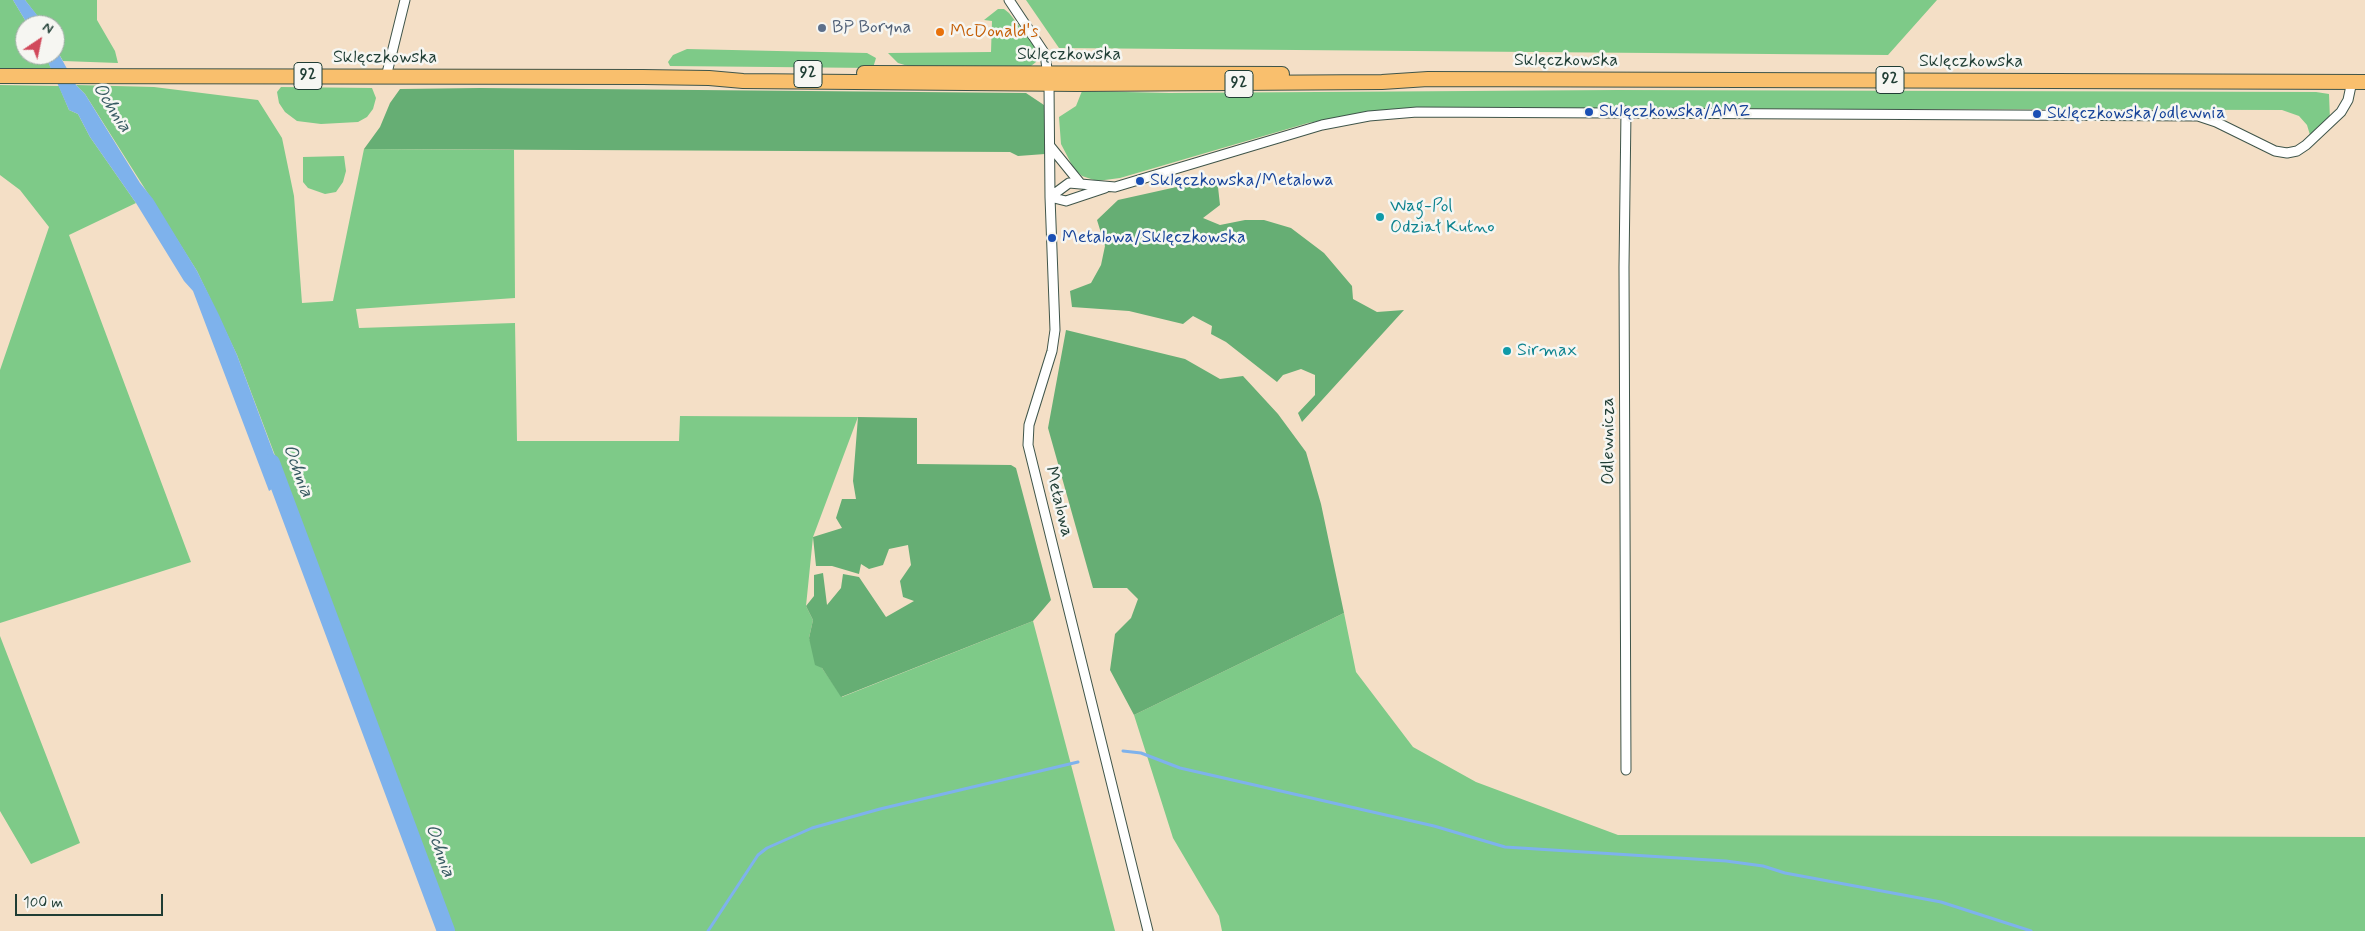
<!DOCTYPE html>
<meta charset="utf-8">
<style>
body{margin:0}
#map{position:relative;width:2365px;height:931px;overflow:hidden;background:#f4dfc6;font-family:Mynerve,sans-serif}
canvas{display:block}
.north{position:absolute;left:15px;top:15px;width:50px;height:50px;box-sizing:border-box;background:#f6f6f2;border:1px solid #a0aca6;border-radius:50%;rotate:34deg;font-size:14px;font-weight:700;line-height:20px;text-align:center;color:#1f3d34}
.north::after{content:'';display:block;margin:auto;width:18px;height:22px;background:#d1495b;clip-path:polygon(50% 0,100% 100%,50% 72%,0 100%)}
.scale{position:absolute;left:15px;top:894px;width:148px;height:22px;box-sizing:border-box;border:2px solid #1f3d34;border-top:0;padding-left:6px;font-size:15px;line-height:18px;white-space:nowrap;color:#1f3d34;-webkit-text-stroke:4px #f6f6f2;paint-order:stroke}
</style>
<div id="map">
<canvas width="2365" height="931"></canvas>
<div class="north">N</div>
<div class="scale">100 m</div>
</div>
<script>
const g = document.querySelector('canvas').getContext('2d');
g.lineJoin = 'round';
function fillPath(path, color) { g.fillStyle = color; g.fill(path, 'evenodd'); }
const poly = rows => new Path2D(rows.map(r => 'M' + r).join(''));
function stroke(path, color, width, dash) { g.strokeStyle = color; g.lineWidth = width; g.lineCap = dash ? 'butt' : 'round'; g.setLineDash(dash || []); g.stroke(path); }
function write(font, color, halo, rows, align = 'center') {
  g.font = font + ' Mynerve,sans-serif'; g.lineWidth = 5; g.setLineDash([]); g.textBaseline = 'middle'; g.strokeStyle = halo; g.fillStyle = color; for (const [text, x, y, turn = 0] of rows) {
    g.save(); g.translate(x, y); g.rotate((+turn || 0) * Math.PI / 180); g.textAlign = isNaN(turn) ? turn : align; if (halo) g.strokeText(text, 0, 0); g.fillText(text, 0, 0); g.restore();
  }
}
fillPath(poly([
 [0,0,13,0,28,25,25,25,25,55,45,55,51,68,0,68],
 [25,0,97,0,97,20,115,51,118,63,63,61,55,47,55,25,45,25,42,22],
 [1026,0,1937,0,1888,55,1059,48],
 [998,9,1004,9,1009,13,1038,50,1036,62,1031,66,908,66,898,63,888,53,991,52,992,21,984,20],
 [687,49,867,53,876,58,873,68,670,66,668,62,673,55],
 [0,85,59,86,69,110,78,114,90,137,136,203,69,235,191,562,0,623,0,370,49,227,20,190,0,175],
 [76,85,154,87,258,100,282,138,294,196,302,303,333,301,364,149,514,150,515,298,356,309,359,328,515,323,517,441,679,441,680,416,858,417,813,537,806,606,813,620,809,638,822,668,842,697,1033,621,1115,931,450,931,413,837,375,723,351,661,330,611,316,564,237,355,197,271,85,94],
 [281,87,372,88,376,98,373,109,367,117,358,122,321,124,297,121,285,112,279,103,277,92],
 [1617,90,2316,92,2329,94,2330,120,2310,135,2307,125,2299,116,2282,110,1416,108,1362,113,1308,123,1120,178,1097,181,1082,176,1074,169,1061,144,1059,117,1076,106,1082,91,1169,93],
 [344,156,346,171,343,182,336,192,325,194,308,188,303,182,303,157],
 [1344,613,1356,672,1413,747,1476,782,1618,835,2365,837,2365,931,1222,931,1219,916,1173,838,1134,715],
 [0,636,80,843,31,864,0,811]
]), '#7eca88');
fillPath(poly([
 [480,88,1026,93,1044,105,1045,154,1018,156,1010,152,364,149,380,127,390,103,400,89],
 [1217,178,1220,205,1203,218,1220,225,1245,220,1264,220,1291,228,1324,253,1352,286,1353,299,1377,312,1404,310,1302,422,1298,413,1315,395,1315,375,1301,369,1283,375,1277,382,1226,342,1211,334,1212,326,1193,316,1183,324,1129,311,1072,307,1070,291,1091,283,1101,265,1105,246,1097,220,1118,200],
 [1066,330,1185,359,1220,379,1243,376,1278,414,1306,452,1321,504,1344,613,1134,715,1110,670,1115,634,1131,618,1138,599,1127,588,1093,588,1048,428],
 [858,417,917,418,917,464,1011,465,1016,468,1051,600,1033,621,841,697,822,668,815,665,809,638,813,620,806,606,814,596,814,575,823,573,827,605,841,588,843,574,859,577,886,617,914,601,903,597,900,581,911,565,908,545,889,549,883,565,869,569,861,564,859,574,832,566,816,566,813,537,842,528,836,518,842,499,856,499,853,481]
]), '#66ae74');
fillPath(poly([
 [13,0,25,0,45,25,28,25],
 [55,47,76,85,85,94,140,183,153,199,197,271,219,315,237,355,284,481,269,491,193,291,184,281,136,203,90,137,78,114,69,110,45,55,55,55]
]), '#7eb2ec');
stroke(poly([
 [1123,751,1141,753,1180,768,1434,826,1505,847,1726,861,1763,866,1785,873,1941,902,2031,931],
 [708,931,758,855,767,848,812,828,880,809,1078,762]
]), '#7eb2ec', 3);
stroke(poly([
 [271,463,446,931]
]), '#7eb2ec', 18);
const street = poly([
 [1009,0,1045,54,1049,84,1050,197,1055,330,1052,351,1029,425,1028,445,1148,931],
 [386,77,405,0],
 [1626,111,1624,267,1626,770],
 [1050,146,1080,183],
 [1050,197,1069,183,1115,187,1322,125,1369,116,1417,112,2198,116,2216,122,2275,151,2287,153,2297,151,2306,145,2341,112,2348,100,2352,81],
 [1050,197,1066,201,1105,188]
]);
const primary = poly([
 [864,73,1282,74],
 [0,76,643,77,709,78,743,81,1077,84,1382,82,1428,79,2365,82]
]);
stroke(street, '#3f554a', 11);
stroke(primary, '#3f554a', 16);
stroke(street, '#fff', 9);
stroke(primary, '#f9bf6d', 14);
for (const [x, y, r, color] of [
 [822,28,5,"#5c6f8a"],
 [940,32,5,"#e8710a"],
 [1589,112,5,"#1a4fb4"],
 [2037,114,5,"#1a4fb4"],
 [1140,181,5,"#1a4fb4"],
 [1380,217,5,"#0f9aa8"],
 [1052,238,5,"#1a4fb4"],
 [1507,351,5,"#0f9aa8"]
]) { const dot = new Path2D(); dot.arc(x, y, r, 0, 2 * Math.PI); g.fillStyle = color; g.fill(dot); stroke(dot, '#f6f6f2', 2); }
for (const [x, y, w] of [
 [808,74,28],
 [308,76,28],
 [1890,80,28],
 [1239,84,28]
]) { const box = new Path2D(); box.roundRect(x - w / 2, y - 13.5, w, 27, 4); g.fillStyle = '#f6f6f2'; g.fill(box); stroke(box, '#1f3d34', 1); }
write('bold 16px', '#1f3d34', null, [
 ["92",808,74],
 ["92",308,76],
 ["92",1890,80],
 ["92",1239,84]
]);
write('18px', '#4e5e75', '#f6f6f2', [
 ["BP Boryna",832,28]
], 'left');
write('18px', '#c56008', '#f6f6f2', [
 ["McDonald's",950,32]
], 'left');
write('18px', '#1f3d34', '#f6f6f2', [
 ["Sklęczkowska",1069,55],
 ["Sklęczkowska",385,58],
 ["Sklęczkowska",1566,61],
 ["Sklęczkowska",1971,62],
 ["Odlewnicza",1609,441,-90],
 ["Metalowa",1058,502,76]
]);
write('18px', '#164399', '#f6f6f2', [
 ["Sklęczkowska/AMZ",1599,112],
 ["Sklęczkowska/odlewnia",2047,114],
 ["Sklęczkowska/Metalowa",1150,181],
 ["Metalowa/Sklęczkowska",1062,238]
], 'left');
write('18px', '#0d838f', '#f6f6f2', [
 ["Wag-Pol",1390,207],
 ["Odział Kutno",1390,228],
 ["Sirmax",1517,351]
], 'left');
write('italic 19px', '#375a62', '#f6f6f2', [
 ["Ochnia",111,108,57],
 ["Ochnia",297,471,69],
 ["Ochnia",439,851,70]
]);
</script>
